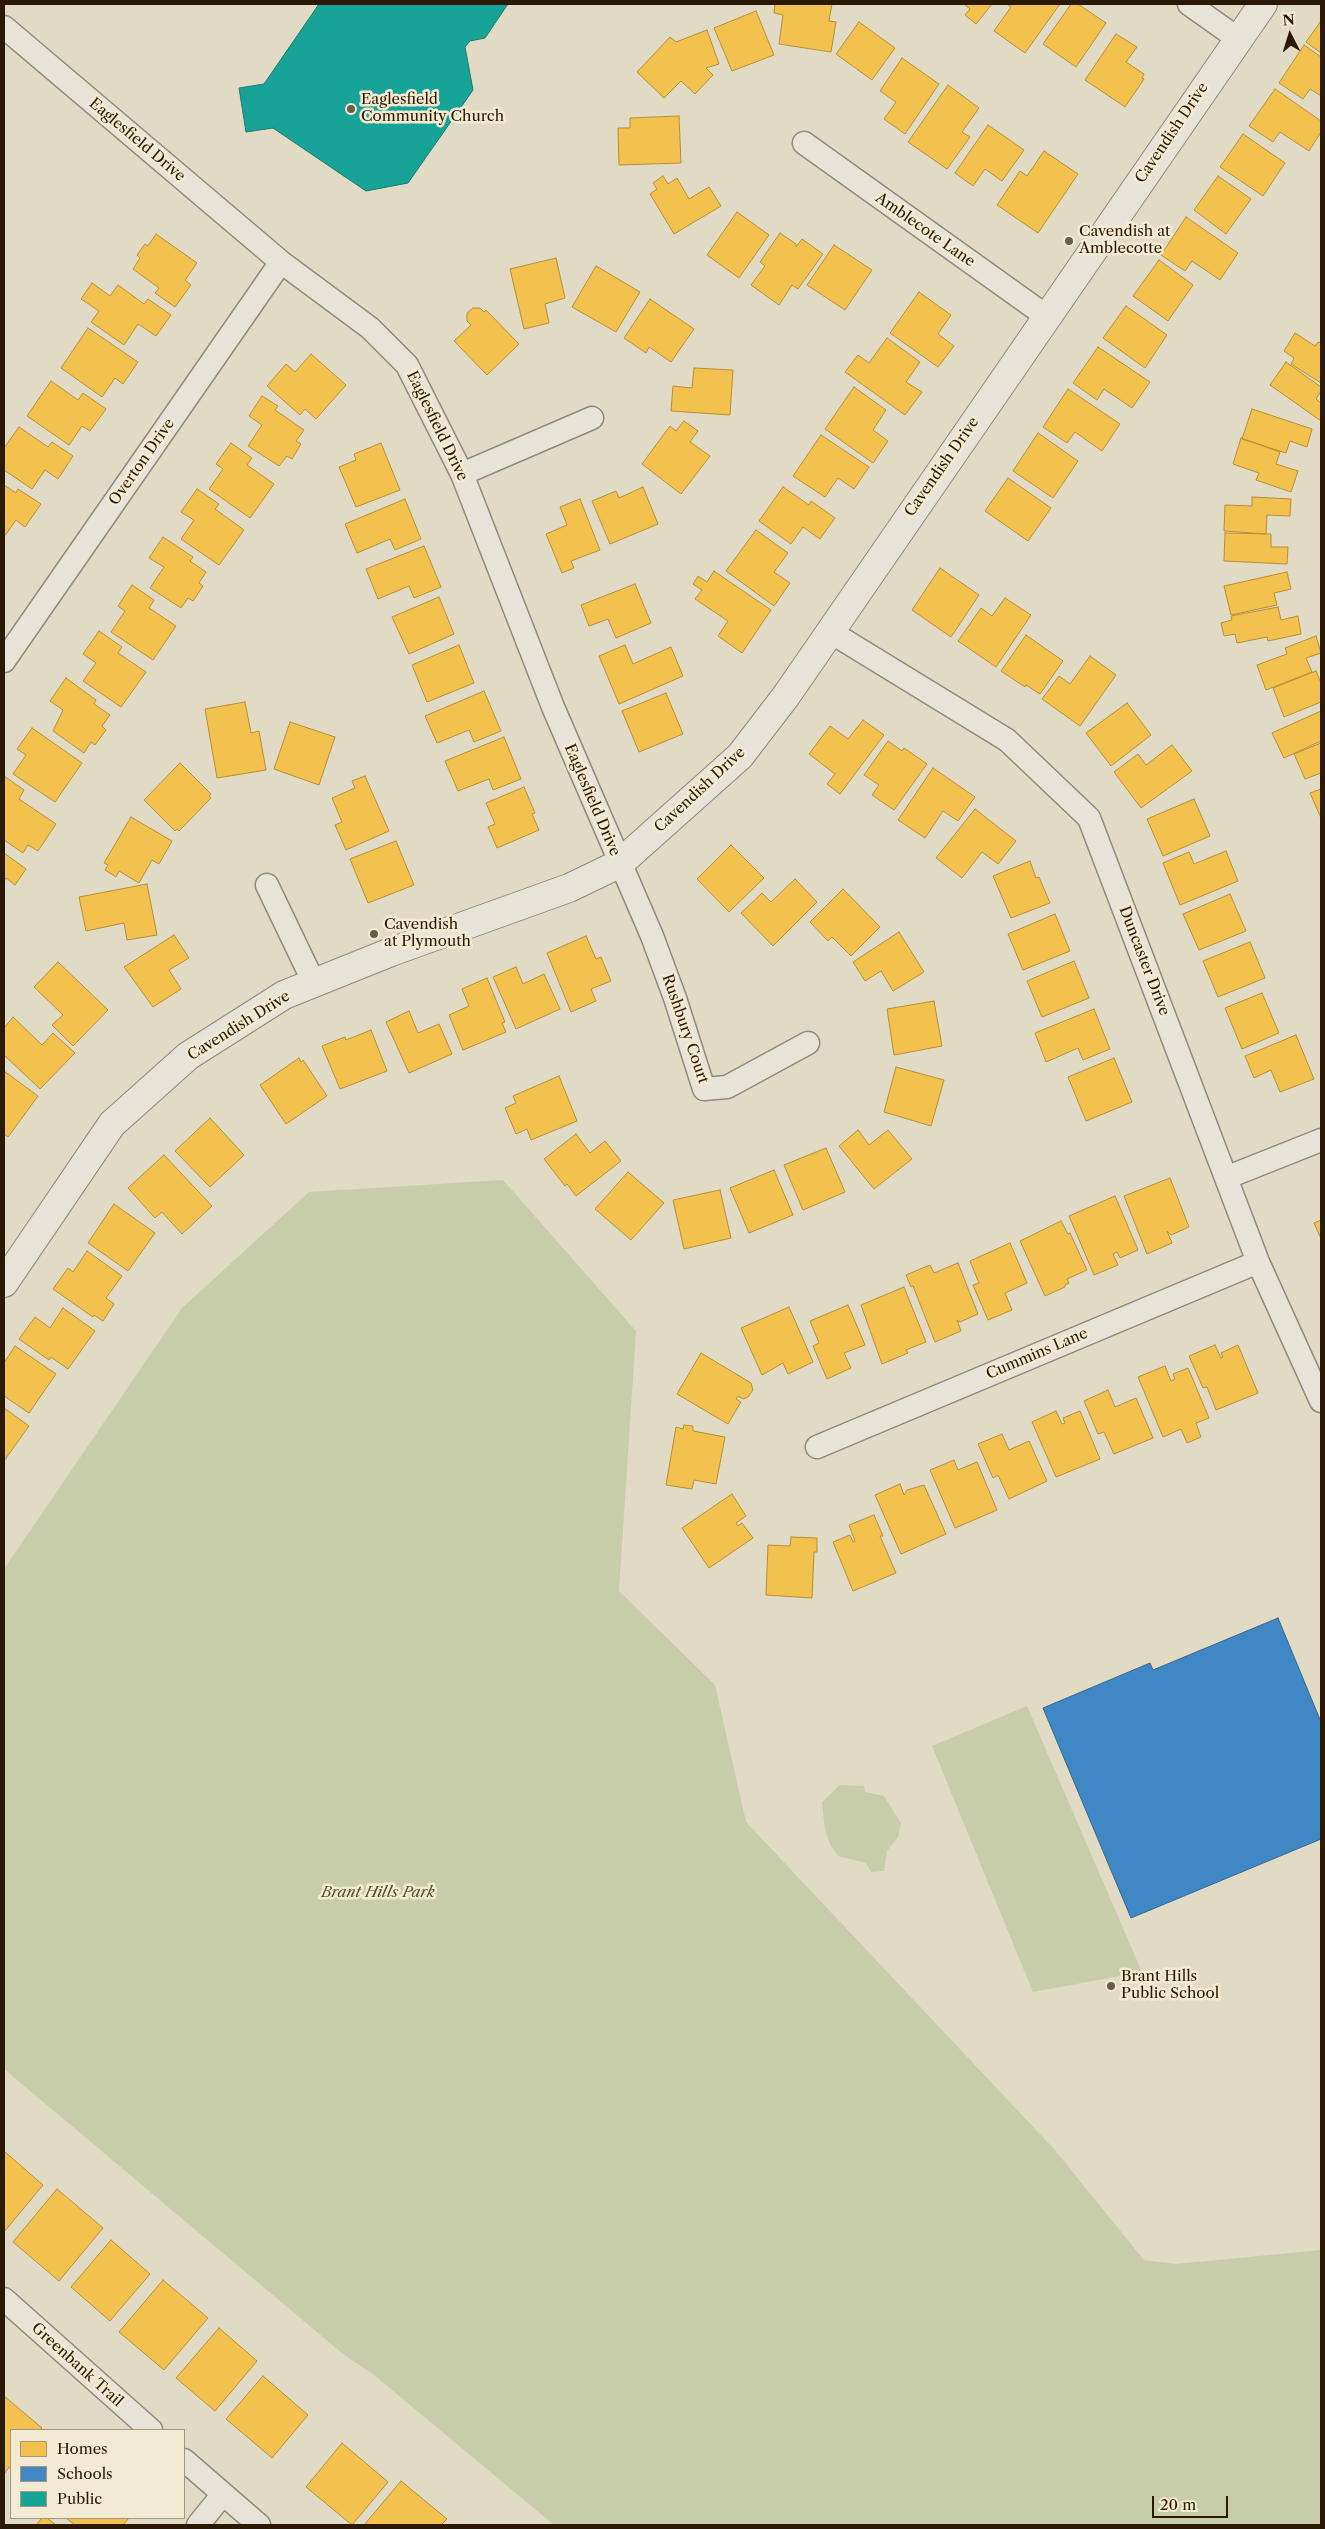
<!DOCTYPE html>
<style>
body{margin:0}
#map{position:relative;width:1325px;height:2529px;overflow:hidden;background:#e1dac4;font-family:"Libre Caslon Text",serif}
canvas{display:block}
.frame{position:absolute;inset:0;border:5px solid #2a1905;pointer-events:none}
.legend{position:absolute;left:10px;top:2429px;width:175px;height:90px;box-sizing:border-box;background:#f3ebd1;border:1px solid #a3977f;margin:0;padding:6px 9px;list-style:none;font-size:15px;color:#2a1905}
.legend li{display:flex;align-items:center;gap:10px;height:25px}
.legend b{width:25px;border:1px solid #a3977f}
.north{position:absolute;left:1265px;top:10px;width:50px;height:50px;-webkit-text-stroke:4px #f3ebd1;paint-order:stroke;rotate:355deg;font-size:14px;font-weight:700;line-height:20px;text-align:center;color:#2a1905}
.north::after{content:'';display:block;margin:auto;width:18px;height:22px;background:#2a1905;clip-path:polygon(50% 0,100% 100%,50% 72%,0 100%)}
.scale{position:absolute;left:1152px;top:2496px;width:76px;height:22px;box-sizing:border-box;border:2px solid #2a1905;border-top:0;padding-left:6px;font-size:15px;line-height:18px;white-space:nowrap;color:#2a1905;-webkit-text-stroke:4px #f3ebd1;paint-order:stroke}
</style>
<div id="map">
<canvas width="1325" height="2529"></canvas>
<div class="frame"></div>
<ul class="legend">
<li><b style="height:14px;background:#f2c14e"></b>Homes</li>
<li><b style="height:14px;background:#3f88c5"></b>Schools</li>
<li><b style="height:14px;background:#17a398"></b>Public</li>
</ul>
<div class="north">N</div>
<div class="scale">20 m</div>
</div>
<script>
const g = document.querySelector('canvas').getContext('2d');
g.lineJoin = 'round';
function fillPath(path, color) { g.fillStyle = color; g.fill(path, 'evenodd'); }
const poly = rows => new Path2D(rows.map(r => 'M' + r).join(''));
function stroke(path, color, width, dash) { g.strokeStyle = color; g.lineWidth = width; g.lineCap = dash ? 'butt' : 'round'; g.setLineDash(dash || []); g.stroke(path); }
function write(font, color, halo, rows, align = 'center') {
  g.font = font + ' "Libre Caslon Text",serif'; g.lineWidth = 5; g.setLineDash([]); g.textBaseline = 'middle'; g.strokeStyle = halo; g.fillStyle = color; for (const [text, x, y, turn = 0] of rows) {
    g.save(); g.translate(x, y); g.rotate((+turn || 0) * Math.PI / 180); g.textAlign = isNaN(turn) ? turn : align; if (halo) g.strokeText(text, 0, 0); g.fillText(text, 0, 0); g.restore();
  }
}
fillPath(poly([
 [503,1180,636,1331,619,1591,715,1685,746,1822,1054,2149,1144,2260,1176,2264,1321,2250,1321,2525,554,2525,374,2375,343,2354,4,2069,4,1569,182,1308,309,1192],
 [1027,1706,1142,1972,1033,1992,932,1746],
 [840,1785,864,1786,865,1792,884,1796,901,1823,898,1837,887,1851,884,1871,871,1872,866,1863,838,1856,830,1844,825,1830,822,1802]
]), '#c8cda9');
const homes = poly([
 [775,4,832,4,829,21,836,22,831,52,779,44,783,15,774,13,775,4],
 [964,4,992,4,976,24,965,15,970,9,964,4],
 [1007,4,1060,4,1025,53,994,31,1011,7,1007,4],
 [1071,4,1078,4,1106,23,1076,67,1043,44,1071,4],
 [756,11,774,55,732,71,714,28,756,11],
 [1321,21,1321,53,1306,42,1321,21],
 [859,22,895,48,872,80,836,54,859,22],
 [707,30,719,64,706,68,713,75,695,94,681,81,664,98,637,72,670,37,676,42,707,30],
 [1116,34,1137,47,1126,62,1144,74,1142,78,1144,79,1125,107,1085,80,1116,34],
 [1304,45,1321,57,1321,96,1310,89,1303,99,1279,83,1304,45],
 [902,58,939,84,905,134,884,119,896,102,880,91,902,58],
 [948,85,979,108,962,132,970,137,947,169,908,142,948,85],
 [1275,89,1321,121,1321,132,1309,151,1280,132,1273,142,1249,126,1275,89],
 [679,116,681,163,619,165,618,128,630,128,630,118,679,116],
 [988,125,1024,150,1002,181,985,169,973,186,955,173,988,125],
 [1243,134,1285,163,1263,196,1220,167,1243,134],
 [1044,151,1078,174,1038,233,997,205,1020,171,1027,176,1044,151],
 [663,176,668,184,677,178,689,199,709,187,721,206,674,234,650,194,657,189,653,183,663,176],
 [1218,176,1251,199,1226,234,1194,210,1218,176],
 [737,212,769,235,739,278,707,255,737,212],
 [1186,217,1238,253,1220,280,1192,261,1185,271,1161,255,1186,217],
 [780,233,796,244,796,247,802,239,823,254,798,289,792,285,779,305,751,285,765,266,760,262,780,233],
 [156,234,197,263,185,280,191,285,175,307,155,293,159,288,133,269,140,258,137,255,145,244,148,246,156,234],
 [834,245,872,270,845,310,807,285,834,245],
 [556,258,565,298,545,304,549,323,524,329,510,269,556,258],
 [1159,260,1193,285,1168,321,1133,296,1159,260],
 [596,266,640,292,616,332,572,307,596,266],
 [92,283,110,296,118,285,144,304,148,299,171,315,156,336,138,324,124,345,91,322,99,311,81,299,92,283],
 [919,292,951,315,938,334,954,346,938,367,890,333,919,292],
 [650,299,694,329,671,362,649,347,646,353,624,338,650,299],
 [1126,306,1167,335,1145,368,1103,338,1126,306],
 [473,308,480,308,484,312,486,310,519,344,487,375,454,341,471,325,467,321,467,313,473,308],
 [88,328,138,362,123,384,115,378,102,397,61,368,88,328],
 [1295,333,1315,346,1318,342,1321,343,1321,383,1291,364,1294,358,1284,351,1295,333],
 [887,338,920,362,906,382,922,392,905,415,845,372,858,355,869,363,887,338],
 [1098,347,1150,382,1132,408,1104,389,1097,400,1073,383,1098,347],
 [311,354,346,385,316,419,305,409,300,415,267,386,286,364,295,372,311,354],
 [1286,362,1321,387,1321,391,1316,399,1321,403,1321,421,1270,385,1286,362],
 [694,368,733,370,730,415,671,411,673,386,692,388,694,368],
 [51,381,78,400,83,393,106,409,90,431,82,426,69,445,27,416,51,381],
 [854,387,886,410,873,430,888,441,873,463,825,429,854,387],
 [1068,389,1120,424,1102,451,1075,432,1067,443,1043,427,1068,389],
 [262,396,278,406,275,410,304,430,296,441,301,444,292,459,287,456,279,466,248,446,262,425,249,416,262,396],
 [1252,409,1312,429,1307,447,1290,441,1286,453,1242,439,1252,409],
 [684,421,698,431,690,442,710,456,681,494,642,464,670,426,676,431,684,421],
 [19,427,48,447,52,442,73,456,58,479,45,470,32,489,4,470,4,448,19,427],
 [1038,433,1078,461,1053,498,1013,471,1038,433],
 [821,435,869,467,854,489,838,478,825,497,793,476,821,435],
 [1241,438,1280,452,1276,464,1298,471,1291,492,1256,480,1259,473,1233,464,1241,438],
 [231,443,252,458,247,465,274,484,250,518,209,489,223,469,216,464,231,443],
 [381,443,400,490,356,507,339,467,356,460,354,454,381,443],
 [1008,478,1051,508,1028,541,985,511,1008,478],
 [4,485,16,493,18,489,41,504,25,527,16,520,4,537,4,485],
 [643,487,658,524,610,544,592,501,616,491,619,498,643,487],
 [783,487,809,505,811,501,835,518,820,539,803,527,791,544,759,521,783,487],
 [197,489,219,504,215,509,244,530,219,565,181,539,194,520,181,512,197,489],
 [1252,497,1291,499,1290,516,1267,515,1266,534,1224,531,1225,505,1252,506,1252,497],
 [405,499,421,539,395,550,390,539,357,553,345,524,405,499],
 [580,499,600,550,571,561,574,568,562,573,546,534,567,525,560,507,580,499],
 [756,530,788,553,774,572,790,583,774,606,726,571,756,530],
 [1225,533,1271,534,1271,547,1288,547,1287,564,1224,561,1225,533],
 [163,537,193,557,190,561,206,572,199,583,203,586,193,601,188,598,181,608,150,588,164,567,149,558,163,537],
 [424,546,441,587,414,598,409,586,378,599,366,569,424,546],
 [940,568,979,595,951,637,912,610,940,568],
 [714,571,771,610,742,653,718,636,728,621,695,599,702,590,693,584,698,576,707,582,714,571],
 [1287,572,1291,589,1274,593,1277,605,1231,615,1224,586,1287,572],
 [635,584,651,623,616,638,608,619,589,626,581,605,635,584],
 [132,585,154,600,149,608,176,626,153,660,111,632,125,611,118,606,132,585],
 [439,597,454,634,409,654,392,617,439,597],
 [1005,598,1031,615,996,667,958,641,981,608,992,616,1005,598],
 [1278,607,1281,620,1298,616,1301,634,1268,641,1267,637,1237,643,1235,634,1224,636,1221,623,1232,620,1231,616,1278,607],
 [99,631,122,647,118,653,146,672,121,707,83,681,96,663,83,654,99,631],
 [1026,635,1063,661,1040,694,1026,685,1025,687,1001,671,1026,635],
 [1316,636,1321,653,1306,658,1312,672,1266,690,1257,665,1287,654,1285,648,1316,636],
 [459,645,474,683,427,702,412,665,459,645],
 [625,645,633,664,671,647,683,676,619,704,599,656,625,645],
 [1090,656,1116,675,1080,726,1042,699,1059,676,1070,684,1090,656],
 [1316,671,1321,683,1321,702,1284,717,1273,688,1316,671],
 [66,678,96,700,94,704,110,715,102,726,106,730,95,745,91,742,84,753,53,731,63,710,50,701,66,678],
 [484,691,501,731,474,742,469,730,437,743,425,716,484,691],
 [666,693,683,734,639,752,622,711,666,693],
 [245,702,251,733,259,731,266,770,217,778,205,709,245,702],
 [1127,703,1151,735,1111,766,1086,733,1127,703],
 [1321,711,1321,741,1284,758,1272,733,1321,711],
 [863,720,884,735,840,794,827,784,835,774,809,754,830,726,848,739,863,720],
 [290,722,335,737,319,785,274,769,290,722],
 [32,728,82,763,55,802,13,774,26,755,17,749,32,728],
 [504,737,521,779,493,790,489,779,458,791,445,761,504,737],
 [888,741,902,751,904,748,927,764,894,810,872,795,879,785,864,775,888,741],
 [1321,743,1321,773,1305,779,1294,754,1321,743],
 [1172,745,1192,771,1141,808,1114,772,1138,754,1146,765,1172,745],
 [180,763,211,794,209,796,211,798,179,831,177,829,175,831,144,800,180,763],
 [933,768,975,797,958,821,943,811,925,838,898,820,933,768],
 [4,776,24,790,19,799,56,824,38,851,28,845,23,853,4,840,4,776],
 [365,776,389,831,346,850,335,825,342,822,332,798,355,788,352,781,365,776],
 [524,787,535,813,532,814,539,830,497,848,488,827,495,824,486,803,524,787],
 [1321,789,1321,818,1310,793,1321,789],
 [1194,799,1210,836,1163,856,1147,819,1194,799],
 [975,809,1016,841,998,864,982,852,962,878,936,858,975,809],
 [131,817,172,841,159,864,152,860,139,883,119,871,116,877,105,870,108,865,104,863,131,817],
 [396,841,414,885,368,903,350,859,396,841],
 [731,845,764,878,729,912,697,879,731,845],
 [1226,851,1238,881,1180,905,1163,863,1189,852,1194,864,1226,851],
 [4,853,26,869,15,885,6,878,4,882,4,853],
 [1030,861,1036,878,1039,877,1050,903,1011,918,993,876,1030,861],
 [795,879,817,902,773,946,741,913,762,893,771,902,795,879],
 [147,884,157,935,127,940,124,923,86,931,79,897,147,884],
 [843,889,880,927,851,956,832,937,828,941,810,922,843,889],
 [1230,894,1246,931,1199,950,1183,914,1230,894],
 [1055,914,1070,951,1023,970,1008,934,1055,914],
 [899,932,924,972,893,991,881,971,865,981,853,962,899,932],
 [174,935,189,958,169,970,181,989,153,1007,124,967,174,935],
 [586,936,596,959,601,957,611,981,591,989,596,1001,571,1012,547,953,586,936],
 [1250,942,1265,978,1218,997,1203,961,1250,942],
 [1074,961,1089,998,1042,1017,1027,981,1074,961],
 [58,962,108,1010,73,1046,52,1025,63,1015,34,987,58,962],
 [516,967,523,984,544,974,560,1009,516,1029,493,977,516,967],
 [487,978,505,1022,502,1023,506,1032,463,1050,449,1015,469,1006,462,989,487,978],
 [1262,993,1279,1033,1242,1049,1225,1008,1262,993],
 [934,1001,942,1046,894,1055,887,1009,934,1001],
 [1094,1009,1110,1049,1083,1060,1078,1048,1046,1062,1035,1033,1094,1009],
 [409,1011,418,1033,439,1024,452,1054,409,1073,386,1022,409,1011],
 [13,1017,42,1045,53,1033,75,1053,40,1089,4,1055,4,1028,13,1017],
 [371,1030,387,1071,340,1089,322,1046,345,1037,346,1040,371,1030],
 [1296,1035,1314,1079,1280,1092,1271,1070,1254,1078,1245,1056,1296,1035],
 [299,1058,301,1062,303,1060,327,1096,286,1124,260,1085,299,1058],
 [1114,1058,1132,1102,1086,1121,1068,1077,1114,1058],
 [896,1067,944,1080,931,1126,884,1112,896,1067],
 [4,1071,38,1096,8,1137,4,1134,4,1071],
 [559,1076,577,1121,531,1140,527,1129,516,1134,505,1108,516,1103,513,1096,559,1076],
 [210,1118,244,1155,210,1187,175,1151,210,1118],
 [858,1130,869,1145,888,1130,912,1159,874,1189,839,1146,858,1130],
 [576,1134,590,1153,605,1141,621,1161,576,1196,567,1184,565,1186,544,1159,576,1134],
 [826,1148,845,1192,803,1210,784,1165,826,1148],
 [164,1155,212,1206,182,1234,162,1212,155,1218,128,1188,164,1155],
 [774,1170,793,1215,749,1233,730,1188,774,1170],
 [628,1172,664,1203,631,1240,595,1209,628,1172],
 [1170,1178,1189,1227,1171,1235,1167,1231,1172,1243,1147,1254,1124,1196,1170,1178],
 [720,1190,731,1238,684,1249,673,1200,720,1190],
 [1115,1196,1138,1250,1120,1258,1117,1252,1113,1254,1118,1265,1094,1275,1069,1216,1115,1196],
 [114,1204,155,1233,128,1271,88,1243,114,1204],
 [1321,1220,1321,1239,1314,1223,1321,1220],
 [1061,1221,1068,1234,1070,1233,1087,1270,1067,1279,1069,1283,1065,1285,1065,1287,1045,1296,1020,1241,1061,1221],
 [1010,1243,1027,1283,1005,1293,1012,1310,988,1320,973,1285,979,1283,970,1261,1010,1243],
 [87,1251,122,1276,106,1298,114,1304,103,1321,94,1315,93,1317,53,1289,68,1268,73,1272,87,1251],
 [958,1263,978,1314,960,1322,957,1320,961,1331,935,1342,913,1286,911,1287,906,1275,930,1265,934,1273,958,1263],
 [904,1287,926,1342,906,1350,908,1353,882,1364,861,1305,904,1287],
 [848,1305,865,1345,844,1353,851,1368,827,1379,813,1346,819,1343,810,1321,848,1305],
 [789,1307,813,1362,788,1374,783,1363,762,1375,741,1328,789,1307],
 [63,1308,95,1331,68,1369,51,1357,49,1360,19,1339,35,1317,50,1328,63,1308],
 [1215,1345,1221,1358,1223,1357,1221,1353,1238,1345,1258,1393,1216,1410,1207,1387,1203,1388,1189,1356,1215,1345],
 [15,1346,56,1374,29,1413,4,1396,4,1363,15,1346],
 [701,1353,751,1383,753,1390,748,1397,743,1399,738,1396,736,1399,741,1402,728,1424,677,1394,701,1353],
 [1165,1366,1171,1381,1175,1379,1173,1374,1188,1368,1209,1418,1196,1423,1201,1437,1187,1443,1181,1429,1163,1437,1138,1377,1165,1366],
 [1108,1390,1115,1407,1136,1398,1153,1438,1114,1454,1104,1432,1098,1434,1084,1401,1108,1390],
 [4,1408,29,1426,4,1461,4,1408],
 [1056,1411,1062,1424,1065,1423,1063,1418,1080,1411,1100,1459,1056,1477,1032,1422,1056,1411],
 [684,1425,693,1426,693,1431,725,1437,716,1484,694,1480,692,1489,666,1485,676,1427,683,1429,684,1425],
 [1002,1434,1009,1450,1029,1441,1047,1481,1009,1499,998,1475,993,1478,978,1444,1002,1434],
 [954,1460,958,1470,977,1462,997,1510,955,1528,930,1470,954,1460],
 [900,1484,904,1495,907,1490,924,1485,946,1534,901,1554,875,1495,900,1484],
 [732,1494,746,1516,736,1523,738,1526,742,1523,753,1538,709,1568,682,1528,732,1494],
 [874,1515,883,1536,880,1536,896,1573,853,1591,833,1542,850,1535,853,1542,855,1541,849,1525,874,1515],
 [791,1537,817,1538,817,1552,814,1552,812,1598,766,1595,768,1545,790,1546,791,1537],
 [4,2151,43,2185,4,2232,4,2151],
 [57,2189,103,2228,59,2281,13,2242,57,2189],
 [111,2240,150,2274,110,2321,71,2287,111,2240],
 [163,2280,208,2318,164,2370,119,2332,163,2280],
 [219,2328,257,2361,215,2411,176,2378,219,2328],
 [263,2376,308,2415,272,2458,226,2419,263,2376],
 [4,2396,42,2428,40,2430,11,2430,11,2465,4,2474,4,2396],
 [342,2443,388,2482,352,2525,306,2487,342,2443],
 [401,2481,447,2519,441,2525,364,2525,401,2481],
 [42,2518,47,2518,56,2525,36,2525,42,2518],
 [66,2518,129,2518,123,2525,75,2525,66,2518]
]);
fillPath(homes, '#f2c14e');
stroke(homes, '#b68f38', 1);
const schools = poly([
 [1278,1618,1321,1722,1321,1839,1131,1918,1043,1708,1150,1663,1153,1670,1278,1618]
]);
fillPath(schools, '#3f88c5');
stroke(schools, '#39678b', 1);
const public = poly([
 [319,4,508,4,485,38,470,41,465,47,473,90,408,183,366,191,273,128,246,132,239,88,264,84,319,4]
]);
fillPath(public, '#17a398');
stroke(public, '#1d7a6c', 1);
const minor = poly([
 [1189,4,1237,38],
 [4,27,281,262,370,328,407,365,462,474,553,707,652,936,675,998,704,1089,727,1087,808,1043],
 [804,143,1046,316],
 [462,474,592,418],
 [829,631,1007,740,1089,818,1258,1262,1321,1401],
 [4,661,281,262],
 [267,885,314,983],
 [1228,1177,1321,1140],
 [817,1447,1258,1262],
 [4,2299,151,2430],
 [184,2460,259,2525],
 [198,2525,223,2494]
]);
const tertiary = poly([
 [4,1283,112,1124,188,1056,284,995,391,952,569,888,619,864,740,756,786,696,1263,4]
]);
stroke(minor, '#908a7b', 25);
stroke(tertiary, '#908a7b', 30);
stroke(minor, '#e7e3d8', 22);
stroke(tertiary, '#e7e3d8', 28);
for (const [x, y, r, color] of [
 [351,109,5,"#6a5d48"],
 [1069,241,5,"#6a5d48"],
 [374,934,5,"#6a5d48"],
 [1111,1986,5,"#6a5d48"]
]) { const dot = new Path2D(); dot.arc(x, y, r, 0, 2 * Math.PI); g.fillStyle = color; g.fill(dot); stroke(dot, '#f3ebd1', 2); }
write('15px', '#2a1905', '#f3ebd1', [
 ["Eaglesfield",361,100],
 ["Community Church",361,117],
 ["Cavendish at",1079,232],
 ["Amblecotte",1079,249],
 ["Cavendish",384,925],
 ["at Plymouth",384,942],
 ["Brant Hills",1121,1977],
 ["Public School",1121,1994]
], 'left');
write('15px', '#2a1905', '#f3ebd1', [
 ["Cavendish Drive",1172,133,-56],
 ["Eaglesfield Drive",137,140,40],
 ["Amblecote Lane",925,230,35],
 ["Eaglesfield Drive",437,426,64],
 ["Overton Drive",142,462,-55],
 ["Cavendish Drive",942,467,-55],
 ["Cavendish Drive",700,790,-43],
 ["Eaglesfield Drive",592,800,67],
 ["Duncaster Drive",1144,961,69],
 ["Cavendish Drive",239,1026,-32],
 ["Rushbury Court",685,1029,71],
 ["Cummins Lane",1037,1354,-23],
 ["Greenbank Trail",77,2365,42]
]);
write('italic 15px', '#534c30', '#f3ebd1', [
 ["Brant Hills Park",378,1893]
]);
</script>
